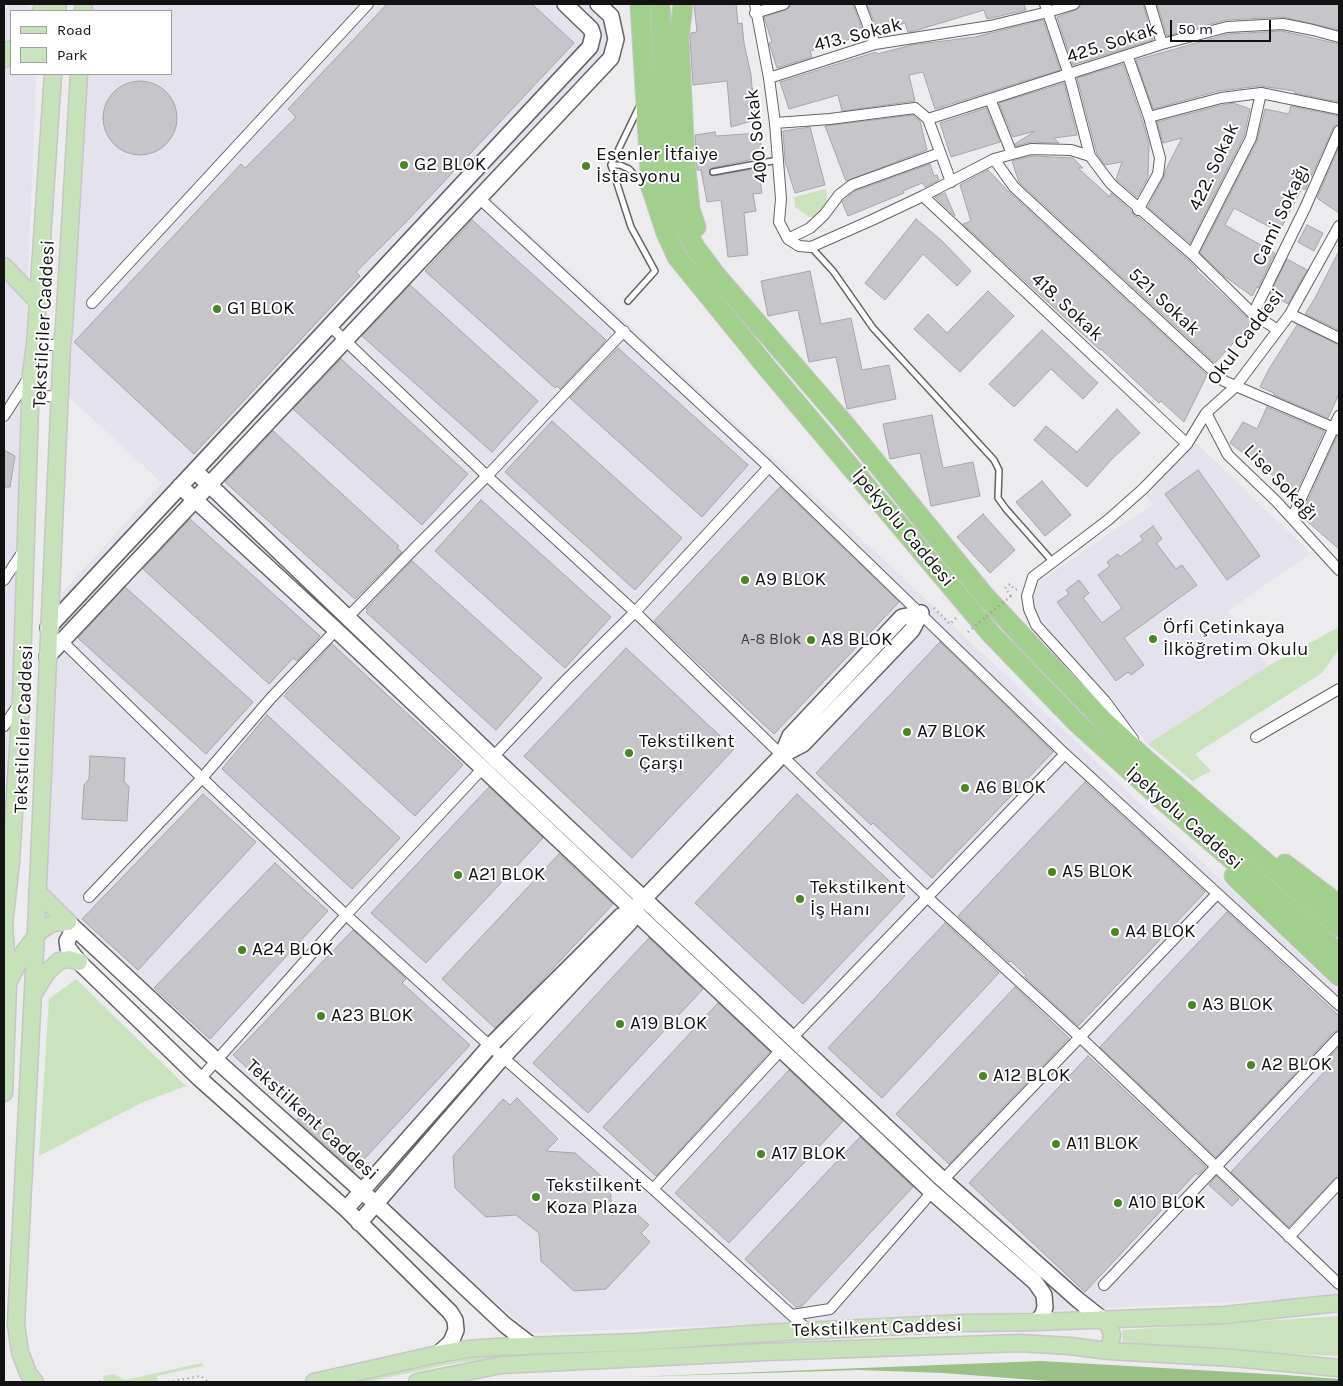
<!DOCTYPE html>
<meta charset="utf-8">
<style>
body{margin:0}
#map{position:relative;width:1343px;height:1386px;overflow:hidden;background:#ecebee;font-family:Karla,sans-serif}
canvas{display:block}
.frame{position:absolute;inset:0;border:5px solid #121213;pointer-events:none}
.legend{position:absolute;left:10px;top:10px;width:162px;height:65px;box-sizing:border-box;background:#fff;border:1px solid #a0a0a1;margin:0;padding:6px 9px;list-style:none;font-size:15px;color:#121213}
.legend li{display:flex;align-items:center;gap:10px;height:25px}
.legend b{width:25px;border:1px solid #a0a0a1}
.scale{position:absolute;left:1170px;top:20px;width:101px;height:22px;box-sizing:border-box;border:2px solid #121213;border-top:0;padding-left:6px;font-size:15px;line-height:18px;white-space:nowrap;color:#121213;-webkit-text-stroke:4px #fff;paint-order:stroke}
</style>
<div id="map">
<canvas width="1343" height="1386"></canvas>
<div class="frame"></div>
<ul class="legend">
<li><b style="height:6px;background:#c7e2bb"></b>Road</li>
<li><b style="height:14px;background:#cae3be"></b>Park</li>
</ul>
<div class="scale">50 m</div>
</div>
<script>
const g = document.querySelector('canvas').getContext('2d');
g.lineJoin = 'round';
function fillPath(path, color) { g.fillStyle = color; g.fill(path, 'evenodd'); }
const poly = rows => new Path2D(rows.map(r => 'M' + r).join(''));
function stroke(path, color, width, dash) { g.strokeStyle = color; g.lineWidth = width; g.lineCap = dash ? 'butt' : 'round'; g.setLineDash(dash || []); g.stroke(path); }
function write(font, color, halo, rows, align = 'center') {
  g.font = font + ' Karla,sans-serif'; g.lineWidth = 4; g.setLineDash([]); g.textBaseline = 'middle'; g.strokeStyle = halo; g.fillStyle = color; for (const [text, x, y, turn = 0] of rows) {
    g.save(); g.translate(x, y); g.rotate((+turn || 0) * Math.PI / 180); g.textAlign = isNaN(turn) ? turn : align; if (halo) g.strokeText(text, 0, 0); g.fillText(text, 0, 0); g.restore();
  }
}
fillPath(poly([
 [10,4,25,4,34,11,11,11,11,74,36,74,4,887,4,13],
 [93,4,607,4,619,14,619,59,489,196,899,574,1339,992,1339,1291,1317,1298,788,1323,531,1333,359,1184,45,893,57,598,162,483,68,396,88,74,171,74,171,11,92,11],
 [1196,443,1311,553,1228,611,1268,666,1148,744,1034,612,1033,586,1153,504,1145,495]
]), '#e4e2ed');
fillPath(poly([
 [826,189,827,202,819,217,809,217,795,207,794,197],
 [1339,627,1339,649,1322,673,1195,754,1211,771,1192,781,1148,744,1268,666],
 [76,979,186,1086,141,1103,39,1156,49,999],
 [1339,1316,1339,1356,1181,1349,1123,1342,1122,1330],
 [498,1354,497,1357,445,1365,368,1382,354,1382,444,1361],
 [202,1363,203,1366,157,1376,158,1382,104,1382,103,1376,114,1374,125,1380]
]), '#cae3be');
fillPath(poly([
 [1041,1361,1285,1375,1339,1379,1339,1382,1061,1382,943,1373,859,1370,632,1377]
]), '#9bc189');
const building = poly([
 [387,4,532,4,574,43,407,221,356,272,360,276,194,454,74,342,241,164,245,168,296,117,288,109,387,4],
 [694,4,736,4,738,24,742,23,744,43,751,75,755,120,731,127,727,81,693,85,690,39,691,33,697,32,694,4],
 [791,4,853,4,864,35,810,51,812,57,777,68,769,43,772,42,764,17,786,10,789,8,791,4],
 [867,4,1024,4,1026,10,987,19,984,10,914,31,908,32,905,23,878,31,867,4],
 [1081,4,1143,4,1153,40,1073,65,1057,17,1076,10,1079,8,1081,4],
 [1157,4,1339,4,1339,30,1283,17,1226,20,1167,36,1157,4],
 [1043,20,1060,70,935,109,923,72,909,75,915,101,842,111,838,95,789,109,780,82,876,52,877,54,912,45,975,37,1043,20],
 [1282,31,1339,44,1339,102,1294,93,1295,91,1260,86,1219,91,1153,109,1136,60,1228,34,1282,31],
 [1123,64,1142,119,1149,144,1148,177,1137,197,1116,179,1122,162,1105,165,1097,154,1077,78,1123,64],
 '103 118a37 37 0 1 1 74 0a37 37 0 1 1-74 0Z',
 [1064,83,1077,135,1054,138,1059,143,1031,142,1016,146,1015,144,1035,131,1013,137,999,103,1064,83],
 [1233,103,1250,109,1244,136,1190,243,1148,207,1164,177,1166,169,1182,138,1163,143,1157,122,1222,105,1233,103],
 [1291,106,1339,116,1339,124,1333,128,1305,190,1302,188,1279,232,1234,208,1225,225,1275,253,1258,288,1257,287,1252,296,1224,276,1200,253,1257,141,1265,109,1289,114,1291,106],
 [986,108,1000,142,951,157,940,123,986,108],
 [913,115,920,121,927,150,846,181,825,126,913,115],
 [810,127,825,185,795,193,785,161,783,131,810,127],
 [715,132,716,136,759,133,763,157,712,168,709,171,710,175,714,176,758,168,762,193,753,194,756,211,744,213,748,255,728,257,721,200,707,202,701,170,697,170,695,135,715,132],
 [1339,147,1339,213,1317,198,1339,147],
 [1032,156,1073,158,1083,168,1078,168,1110,197,1111,193,1131,211,1134,216,1138,217,1187,259,1197,269,1196,270,1252,322,1215,363,1019,182,1012,161,1032,156],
 [930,164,934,176,937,175,939,180,925,187,922,183,903,191,904,193,848,216,842,202,855,191,930,164],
 [988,170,1009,192,1207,375,1184,422,1161,401,1159,403,1101,349,1100,350,963,224,971,221,960,185,988,170],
 [945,193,955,216,935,197,945,193],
 [916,219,942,241,971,271,957,286,923,254,885,300,865,283,916,219],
 [472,220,606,340,560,389,557,386,555,388,425,271,472,220],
 [1307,225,1323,233,1314,251,1298,242,1307,225],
 [1339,251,1339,330,1305,314,1315,298,1339,251],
 [1287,259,1307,270,1288,304,1270,294,1287,259],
 [810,271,821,324,851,318,862,370,889,365,896,399,847,409,836,357,809,362,798,310,768,316,761,281,810,271],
 [410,285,538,401,492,452,362,336,410,285],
 [988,291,1014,316,960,372,914,329,928,314,947,333,988,291],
 [1297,325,1339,345,1339,394,1328,418,1274,395,1274,393,1260,387,1269,369,1297,325],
 [1042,330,1098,383,1083,399,1051,369,1014,407,989,384,1042,330],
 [618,348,748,465,702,517,570,398,618,348],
 [341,359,468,474,422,525,293,409,341,359],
 [1267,407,1324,431,1293,499,1273,483,1276,478,1230,443,1243,422,1257,429,1267,407],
 [1117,409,1140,433,1112,459,1087,487,1034,440,1046,426,1077,452,1117,409],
 [932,415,943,468,973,462,980,496,931,506,920,453,890,459,883,424,932,415],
 [552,421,682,538,635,590,505,472,552,421],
 [273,431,399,546,397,548,402,552,355,599,225,482,273,431],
 [1337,436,1339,437,1339,549,1301,516,1337,436],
 [4,450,15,456,10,487,4,487,4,450],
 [1198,470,1260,556,1227,580,1165,494,1198,470],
 [1042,481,1071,515,1045,536,1016,502,1042,481],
 [780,487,899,602,774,734,654,621,780,487],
 [481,500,611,617,565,668,435,551,481,500],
 [983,514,1015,550,990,573,957,537,983,514],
 [190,519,320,636,297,661,293,658,269,684,143,569,190,519],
 [1153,526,1162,539,1156,543,1176,569,1182,565,1197,585,1124,638,1144,665,1131,675,1128,672,1116,681,1057,602,1069,594,1066,590,1079,580,1089,593,1083,598,1102,623,1122,608,1098,575,1110,566,1107,562,1118,554,1120,557,1143,540,1140,536,1153,526],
 [412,561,542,678,496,730,366,612,368,610,366,609,412,561],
 [125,587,253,702,206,754,78,638,125,587],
 [940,642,1053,752,932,878,873,823,871,825,816,773,940,642],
 [332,644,463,765,415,816,284,696,332,644],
 [626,648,734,749,632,858,524,756,626,648],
 [267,715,400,838,352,889,222,769,267,715],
 [90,756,125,758,124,781,129,787,127,821,82,819,84,785,89,779,90,756],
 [1085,782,1205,892,1078,1026,1025,977,1026,975,1011,961,1009,962,958,916,1085,782],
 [489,787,543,838,426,963,371,913,489,787],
 [203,794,256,842,138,970,82,919,203,794],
 [797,794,905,896,803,1004,695,903,797,794],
 [559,854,613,904,531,992,495,1028,442,979,559,854],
 [275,863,328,911,210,1039,154,988,275,863],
 [1227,912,1339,1016,1339,1030,1334,1032,1216,1157,1100,1047,1227,912],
 [945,923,999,973,882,1098,828,1048,945,923],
 [353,930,406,979,402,983,470,1045,353,1171,297,1120,301,1117,233,1055,353,930],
 [649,938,703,989,588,1113,533,1063,649,938],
 [1015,987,1069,1038,949,1164,896,1114,1015,987],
 [718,1003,770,1052,656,1176,603,1127,718,1003],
 [1339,1047,1339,1174,1289,1227,1231,1172,1327,1069,1322,1065,1339,1047],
 [1088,1056,1206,1167,1198,1175,1196,1173,1085,1292,969,1183,1088,1056],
 [789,1070,843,1121,729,1243,675,1193,789,1070],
 [517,1098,558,1139,546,1151,575,1153,610,1184,612,1216,625,1203,649,1225,641,1233,650,1242,606,1289,574,1291,541,1261,539,1233,516,1215,486,1217,455,1188,453,1156,503,1099,510,1105,517,1098],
 [860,1137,913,1187,802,1306,796,1307,745,1259,860,1137],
 [1216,1176,1239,1199,1232,1206,1209,1185,1216,1176]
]);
fillPath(building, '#c6c5c9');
stroke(building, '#a6a5a9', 1);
const lane = poly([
 [639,107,611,165,620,165,629,169,645,186],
 [611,165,631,227,655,271,628,301],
 [713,172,778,160],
 [811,247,833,271,873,328,994,460,999,470,998,498,1006,509,1052,561]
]);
const street = poly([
 [755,4,769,78,775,123,781,199,779,222,788,239,799,246,811,247,872,220,923,196,994,159,1031,149,1071,150,1090,156,1111,184,1192,254,1253,314,1278,330],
 [860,4,875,44],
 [1045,4,1069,75,1090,156],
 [1150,4,1162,44],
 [755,13,784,4],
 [1128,57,1149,117,1160,158,1158,174,1138,210],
 [769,78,875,44,990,26,1048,12,1074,4],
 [990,99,1012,154],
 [1149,117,1221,98,1261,93,1339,109],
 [928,119,1162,44,1227,27,1283,24,1313,30,1339,37],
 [775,123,830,119,915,108,928,119,951,182],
 [994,159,1014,187,1224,381,1339,430],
 [923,196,1028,294,1187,444],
 [479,198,769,467,1065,754,1339,1005],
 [788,239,810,228,824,215,839,195,852,185,940,153],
 [1192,254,1251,138,1261,93],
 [92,303,368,4],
 [1253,314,1305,208,1339,131],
 [1290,314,1339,338],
 [330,326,487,476,635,612,928,898,1080,1037,1339,1284],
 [35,345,62,345],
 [31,395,60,397],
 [1206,413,1228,455,1276,501,1339,570],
 [4,416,29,377],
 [1292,518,1339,416],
 [4,580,24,550],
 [348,617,416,547,487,476,624,331],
 [62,641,202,778,346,915,490,1046,653,1189,809,1331],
 [4,726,19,704],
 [1256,737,1339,689],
 [1133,739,1105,701,1036,625,1029,609,1027,596,1033,577,1108,520,1143,489,1187,444,1206,413,1235,387,1290,314,1339,226],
 [493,757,566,680,635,612,769,467],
 [89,897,202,778,271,698,336,630],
 [792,1038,1065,754],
 [200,1079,346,915,482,769],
 [943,1180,1217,894],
 [653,1189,781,1050],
 [1289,1237,1339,1183],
 [1104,1285,1339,1037],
 [792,1315,830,1309,932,1192]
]);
const secondary = poly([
 [195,471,493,757,943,1180,1078,1300,1102,1319],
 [180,486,336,630,932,1192,1035,1282,1044,1295,1045,1307,1043,1314,1037,1322],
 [48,628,590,47,593,35,591,29,565,4],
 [47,657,611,58,616,39,611,16,598,4],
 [782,755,790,736,902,617,921,613],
 [68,922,217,1061,375,1203,505,1325,531,1345],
 [79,932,72,932,67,941,68,948,79,962,200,1079,346,1209,450,1312,455,1320,456,1330,451,1342,438,1354],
 [346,1209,490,1046,621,916,633,910,782,755,803,744,912,630,921,613],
 [359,1223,502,1058,630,922,633,910]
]);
const primary = poly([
 [41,11,45,4],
 [57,11,58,4],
 [83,11,84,4],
 [4,59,11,49],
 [4,266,38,302],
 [37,891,68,922],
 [9,981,24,952,40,931,53,923,68,922],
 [34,993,47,972,59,961,69,959,79,962],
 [4,1093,8,985,4,924,11,862,21,700,31,374,35,345,53,74],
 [1102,1319,1109,1326,1112,1335,1109,1351],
 [35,1382,28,1373,20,1352,16,1324,35,952,62,345,64,327,79,74],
 [314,1382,438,1354,468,1349,496,1347,636,1342,765,1333,963,1323,1037,1322,1224,1315,1339,1303],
 [417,1382,501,1365,766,1352,1020,1343,1070,1346,1109,1351,1233,1358,1339,1368]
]);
const highway = poly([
 [640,4,651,187,666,233,677,257,768,369,991,634,1077,723,1159,797,1298,916,1339,954],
 [660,4,669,178,674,201,684,226,695,247,715,274,843,422,984,595,1039,654,1105,722,1144,758,1313,903,1339,927],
 [683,4,679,39,685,159,690,209,696,227],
 [1285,864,1339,905],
 [1234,876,1339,976]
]);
stroke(lane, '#646466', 8);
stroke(street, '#646466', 12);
stroke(secondary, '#646466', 18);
stroke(primary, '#c6c6c6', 19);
stroke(highway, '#c6c6c6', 21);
stroke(poly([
 [1011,596,1005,588,1010,584,1015,590,1018,589],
 [934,608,950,624,956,618,957,620],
 [99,1381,100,1382],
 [168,1382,201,1376,208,1382]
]), '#959497', 2.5, [1, 4]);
stroke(lane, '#fff', 5);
stroke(street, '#fff', 10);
stroke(secondary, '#fff', 15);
stroke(primary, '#c7e2bb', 16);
stroke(highway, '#a2ce8e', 19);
stroke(poly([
 [968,632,1011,596]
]), '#959497', 2.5, [1, 4]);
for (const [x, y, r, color] of [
 [404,165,5,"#498624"],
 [586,166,5,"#498624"],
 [217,309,5,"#498624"],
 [745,580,5,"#498624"],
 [1153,639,5,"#498624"],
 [811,640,5,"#498624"],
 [907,732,5,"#498624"],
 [629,753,5,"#498624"],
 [965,788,5,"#498624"],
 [1052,872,5,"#498624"],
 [458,875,5,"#498624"],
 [800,899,5,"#498624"],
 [1115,932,5,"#498624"],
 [242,950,5,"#498624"],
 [1192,1005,5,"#498624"],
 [321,1016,5,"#498624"],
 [620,1024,5,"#498624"],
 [1251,1065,5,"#498624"],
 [983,1076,5,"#498624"],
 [1056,1144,5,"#498624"],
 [761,1154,5,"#498624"],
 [536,1197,5,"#498624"],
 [1118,1203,5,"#498624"]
]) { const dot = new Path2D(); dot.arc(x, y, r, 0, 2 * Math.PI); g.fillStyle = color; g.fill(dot); stroke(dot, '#fff', 2); }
write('16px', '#3f3f40', null, [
 ["A-8 Blok",771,639]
]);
write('19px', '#121213', '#fff', [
 ["413. Sokak",858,35,-14],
 ["425. Sokak",1112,43,-18],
 ["400. Sokak",757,136,-96],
 ["422. Sokak",1214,167,-65],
 ["Cami Sokağı",1281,215,-65],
 ["521. Sokak",1164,302,43],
 ["418. Sokak",1067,307,43],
 ["Tekstilciler Caddesi",44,324,-87],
 ["Okul Caddesi",1246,337,-53],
 ["Lise Sokağı",1281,483,46],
 ["İpekyolu Caddesi",903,528,50],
 ["Tekstilciler Caddesi",24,729,-88],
 ["İpekyolu Caddesi",1184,818,41],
 ["Tekstilkent Caddesi",312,1120,42],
 ["Tekstilkent Caddesi",877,1328,-2]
]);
write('19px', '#121213', '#fff', [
 ["Esenler İtfaiye",596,155],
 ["İstasyonu",596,177],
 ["G2 BLOK",414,165],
 ["G1 BLOK",227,309],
 ["A9 BLOK",755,580],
 ["Örfi Çetinkaya",1163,628],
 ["İlköğretim Okulu",1163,650],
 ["A8 BLOK",821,640],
 ["A7 BLOK",917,732],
 ["Tekstilkent",639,742],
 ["Çarşı",639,764],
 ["A6 BLOK",975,788],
 ["A5 BLOK",1062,872],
 ["A21 BLOK",468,875],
 ["Tekstilkent",810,888],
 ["İş Hanı",810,910],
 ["A4 BLOK",1125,932],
 ["A24 BLOK",252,950],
 ["A3 BLOK",1202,1005],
 ["A23 BLOK",331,1016],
 ["A19 BLOK",630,1024],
 ["A2 BLOK",1261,1065],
 ["A12 BLOK",993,1076],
 ["A11 BLOK",1066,1144],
 ["A17 BLOK",771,1154],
 ["Tekstilkent",546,1186],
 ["Koza Plaza",546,1208],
 ["A10 BLOK",1128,1203]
], 'left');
</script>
